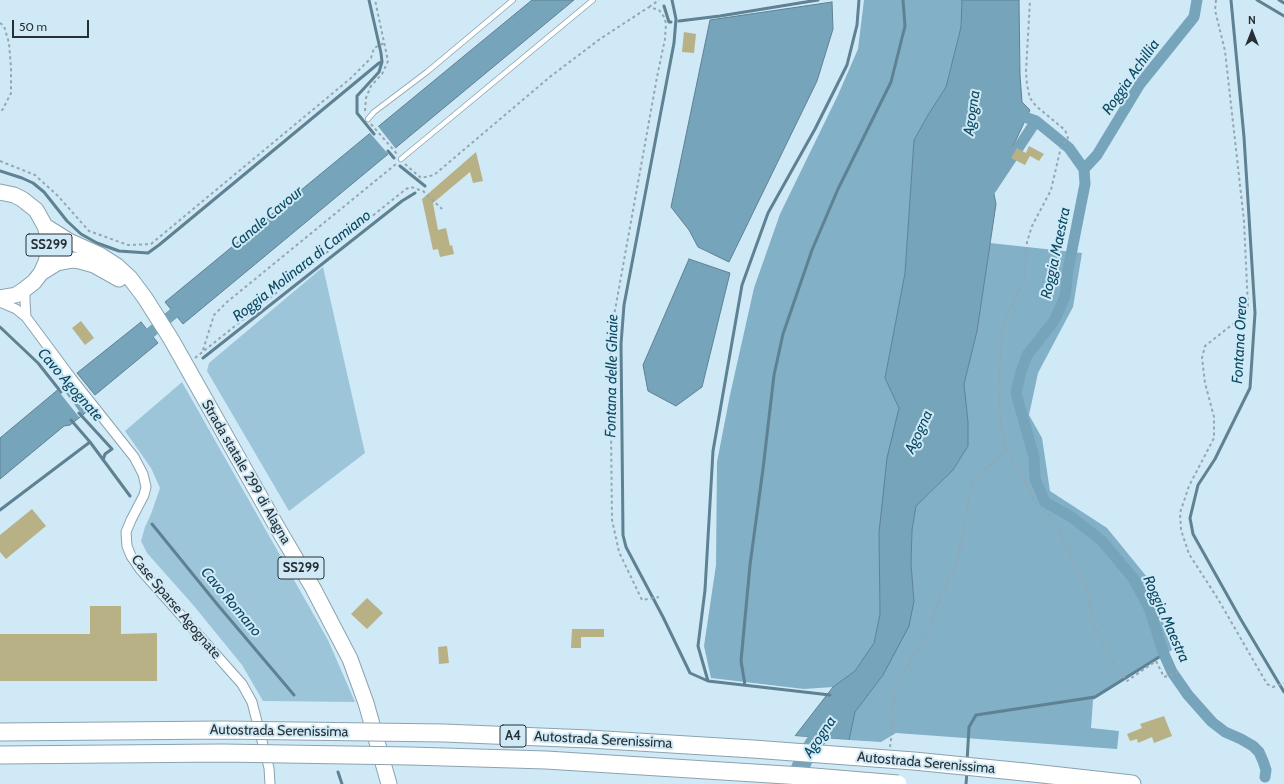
<!DOCTYPE html>
<style>
body{margin:0}
#map{position:relative;width:1284px;height:784px;overflow:hidden;background:#d0e9f6;font-family:Cabin,sans-serif}
canvas{display:block}
.north{position:absolute;left:1232px;top:12px;width:40px;height:40px;-webkit-text-stroke:3px #d0e9f6;paint-order:stroke;rotate:0deg;font-size:11px;font-weight:700;line-height:16px;text-align:center;color:#273035}
.north::after{content:'';display:block;margin:auto;width:14px;height:18px;background:#273035;clip-path:polygon(50% 0,100% 100%,50% 72%,0 100%)}
.scale{position:absolute;left:12px;top:20px;width:77px;height:18px;box-sizing:border-box;border:2px solid #273035;border-top:0;padding-left:5px;font-size:12px;line-height:14px;white-space:nowrap;color:#273035;-webkit-text-stroke:3px #d0e9f6;paint-order:stroke}
</style>
<div id="map">
<canvas width="1284" height="784"></canvas>
<div class="north">N</div>
<div class="scale">50 m</div>
</div>
<script>
const g = document.querySelector('canvas').getContext('2d');
g.lineJoin = 'round';
function fillPath(path, color) { g.fillStyle = color; g.fill(path, 'evenodd'); }
const poly = rows => new Path2D(rows.map(r => 'M' + r).join(''));
function stroke(path, color, width, dash) { g.strokeStyle = color; g.lineWidth = width; g.lineCap = dash ? 'butt' : 'round'; g.setLineDash(dash || []); g.stroke(path); }
function write(font, color, halo, rows, align = 'center') {
  g.font = font + ' Cabin,sans-serif'; g.lineWidth = 4; g.setLineDash([]); g.textBaseline = 'middle'; g.strokeStyle = halo; g.fillStyle = color; for (const [text, x, y, turn = 0] of rows) {
    g.save(); g.translate(x, y); g.rotate((+turn || 0) * Math.PI / 180); g.textAlign = isNaN(turn) ? turn : align; if (halo) g.strokeText(text, 0, 0); g.fillText(text, 0, 0); g.restore();
  }
}
fillPath(poly([
 [323,267,365,453,289,511,207,371,209,363],
 [182,382,328,640,355,702,263,701,242,665,194,606,147,553,141,541,145,527,151,514,160,488,151,468,125,431]
]), '#9dc5da');
fillPath(poly([
 [864,0,962,0,961,27,946,87,928,115,914,140,905,273,885,378,899,408,879,533,880,614,874,643,855,671,833,687,804,689,711,678,704,646,716,565,717,462,730,395,754,288,780,214,838,95,858,49],
 [990,243,1082,253,1073,307,1038,373,1029,415,1042,438,1050,491,1107,528,1151,582,1172,650,1093,700,1091,728,1119,731,1117,749,896,733,881,742,849,740,855,712,883,675,914,601,911,564,912,530,916,506,953,470,968,446,968,422,964,384,977,331]
]), '#81b0c7');
const water = poly([
 [532,0,574,0,183,324,165,302,532,0],
 [962,0,1019,0,1020,75,1022,102,1030,110,993,189,996,204,977,331,964,384,968,422,968,446,953,470,916,506,912,530,911,564,914,601,909,626,883,675,855,712,849,740,795,736,833,687,855,671,874,643,880,614,879,533,887,458,899,408,885,378,905,273,914,140,928,115,946,87,961,27,962,0],
 [832,2,833,29,817,81,729,262,698,247,689,230,671,207,710,20,832,2],
 [689,259,730,273,702,387,676,406,648,391,643,365,689,259],
 [141,322,158,343,95,395,77,373,141,322],
 [66,383,89,410,70,425,64,426,0,479,0,438,66,383]
]);
fillPath(water, '#75a4bb');
stroke(water, '#5e8193', 1);
fillPath(poly([
 [377,125,396,149,389,155,369,132],
 [68,381,90,408,88,410,66,383],
 [60,385,82,415,79,417,56,388],
 [793,736,851,740,849,742,795,738]
]), '#d0e9f6');
stroke(poly([
 [369,0,381,53,382,62,379,72,357,96,357,113,374,134],
 [672,0,676,19,674,43,624,305,621,344,622,436,623,535,626,547,663,617,690,673,708,681,830,695],
 [1231,0,1244,137,1255,313,1250,388,1215,459,1198,485,1190,518,1193,534,1240,618,1284,692],
 [1257,0,1284,16],
 [1279,0,1284,3],
 [664,6,669,22,671,22],
 [679,21,720,16,818,0],
 [388,151,394,158],
 [400,166,425,186],
 [0,171,22,178,33,183,44,192,67,221,81,234,97,243,119,251,148,253,159,245,379,63,382,62],
 [0,327,38,363,61,392],
 [203,358,402,201,415,193],
 [79,413,112,449,105,454,103,460],
 [71,420,90,442,130,496],
 [0,510,90,442],
 [152,524,217,604,294,695],
 [708,681,698,646,705,590,713,451,742,285,768,213,815,129,847,65,857,25,859,0],
 [745,685,741,661,750,565,763,469,774,375,783,334,812,250,838,189,891,82,905,26,903,0],
 [967,762,969,727,976,715,1095,697,1164,654],
 [338,772,342,784],
 [966,784,967,772]
]), '#5e8193', 3);
stroke(poly([
 [1013,113,1036,121,1069,148,1084,169,1085,184,1068,270,1065,297,1054,321,1027,355,1021,372,1016,393,1034,457,1035,479,1045,502,1073,518,1102,541,1133,578,1149,608,1164,654,1172,672,1188,695,1212,722,1225,732,1241,739,1253,746,1259,752,1263,761,1266,770,1265,777],
 [1084,169,1097,155,1140,84,1194,17,1197,0],
 [991,189,1036,121],
 [138,343,185,304]
]), '#75a4bb', 11);
stroke(poly([
 [793,784,804,759,831,718]
]), '#75a4bb', 18);
fillPath(poly([
 [684,32,696,34,694,53,682,52],
 [1029,146,1044,154,1039,161,1030,156,1025,165,1011,158,1017,148,1026,153],
 [476,152,483,181,473,183,470,172,433,203,438,230,446,228,450,246,452,245,454,254,440,257,438,249,433,250,422,199],
 [81,321,94,338,85,345,72,328],
 [32,509,46,526,6,559,0,552,0,535],
 [367,598,383,613,367,629,351,614],
 [90,606,121,606,121,634,157,633,157,681,0,681,0,634,90,634],
 [572,629,604,629,604,637,581,637,581,648,571,648],
 [447,646,449,663,439,664,438,647],
 [1164,716,1172,736,1154,743,1152,737,1138,743,1137,739,1130,741,1127,734,1142,728,1140,724]
]), '#b7b185');
const service = poly([
 [368,119,374,112,427,72,513,0],
 [401,159,593,0]
]);
const minor = poly([
 [0,302,16,309,26,317,25,301,25,289],
 [26,317,72,379,134,457,143,474,146,487,144,495,131,520,126,532,127,546,131,556,140,569,242,684,252,702,269,768,270,784]
]);
const primary = poly([
 [0,192,14,195,22,199,36,210,45,226,48,237,49,250,46,262,41,273,34,282,25,289,16,295,0,298],
 [45,226,69,241,100,255,117,266,130,278,145,298,171,339,277,527,313,588,350,659,366,703,389,784],
 [41,273,57,263,73,260,80,261,94,265,119,279]
]);
const motorway = poly([
 [1024,772,1132,784]
]);
stroke(service, '#8ba3af', 6);
stroke(minor, '#8ba3af', 11);
stroke(primary, '#8ba3af', 17);
stroke(motorway, '#8ba3af', 19);
stroke(poly([
 [1216,0,1215,10,1225,51,1244,221,1248,307,1238,320,1205,346,1202,358,1205,383,1214,417,1214,438,1189,486,1180,513,1181,530,1189,554,1218,599,1267,684,1273,687,1284,683],
 [649,7,659,0],
 [0,23,4,26,9,43,11,68,11,93,3,109,0,112],
 [365,111,366,98,371,86,382,74,388,61,375,0],
 [371,124,397,154],
 [0,161,35,175,58,196,89,231,128,245,151,244,351,78,371,58,374,48,384,43],
 [405,164,421,178,434,175,551,76,600,39,649,7,659,10,664,17,666,23,665,39,657,77,610,338,612,520,619,552,642,600,659,597],
 [203,350,214,315,227,302,396,164],
 [195,358,406,189,411,187,423,191,442,209],
 [1006,449,1020,473,1036,502,1055,522,1070,555,1086,585,1095,627,1110,658,1127,681,1156,661,1164,677,1181,671],
 [890,747,892,732,894,688,925,637,940,598,957,563,973,479,997,459,1006,449,1000,414,999,377,1003,325,1024,279,1027,242,1032,226,1051,190,1061,147,1068,138,1065,130,1036,106,1030,98,1027,85,1026,71,1030,0]
]), '#94a7b1', 2, [3, 3]);
stroke(service, '#fff', 4.5);
stroke(minor, '#fff', 9);
stroke(primary, '#fff', 15);
stroke(motorway, '#fff', 17);
const motorwayBridge = poly([
 [0,732,223,730,444,733,589,739,753,749,914,761,1024,772],
 [0,755,222,753,410,756,546,760,802,776,898,784]
]);
stroke(motorwayBridge, '#8ba3af', 19, []);
stroke(motorwayBridge, '#fff', 17);
for (const [x, y, w] of [
 [49,245,46],
 [301,568,46],
 [513,736,26]
]) { const box = new Path2D(); box.roundRect(x - w / 2, y - 11, w, 22, 3); g.fillStyle = '#d0e9f6'; g.fill(box); stroke(box, '#273035', 1); }
write('bold 13px', '#273035', null, [
 ["SS299",49,245],
 ["SS299",301,568],
 ["A4",513,736]
]);
write('14px', '#273035', '#d0e9f6', [
 ["Strada statale 299 di Alagna",246,472,60],
 ["Case Sparse Agognate",176,607,50],
 ["Autostrada Serenissima",279,731,1],
 ["Autostrada Serenissima",603,740,3],
 ["Autostrada Serenissima",926,763,5]
]);
write('italic 15px', '#0b4a63', '#d0e9f6', [
 ["Roggia Achillia",1131,77,-55],
 ["Agogna",972,113,-82],
 ["Canale Cavour",267,218,-40],
 ["Roggia Maestra",1056,253,-78],
 ["Roggia Molinara di Camiano",302,266,-38],
 ["Fontana Orero",1240,340,-87],
 ["Fontana delle Ghiaie",612,376,-89],
 ["Cavo Agognate",70,385,49],
 ["Agogna",919,432,-65],
 ["Cavo Romano",231,602,50],
 ["Roggia Maestra",1166,619,66],
 ["Agogna",820,737,-56]
]);
</script>
